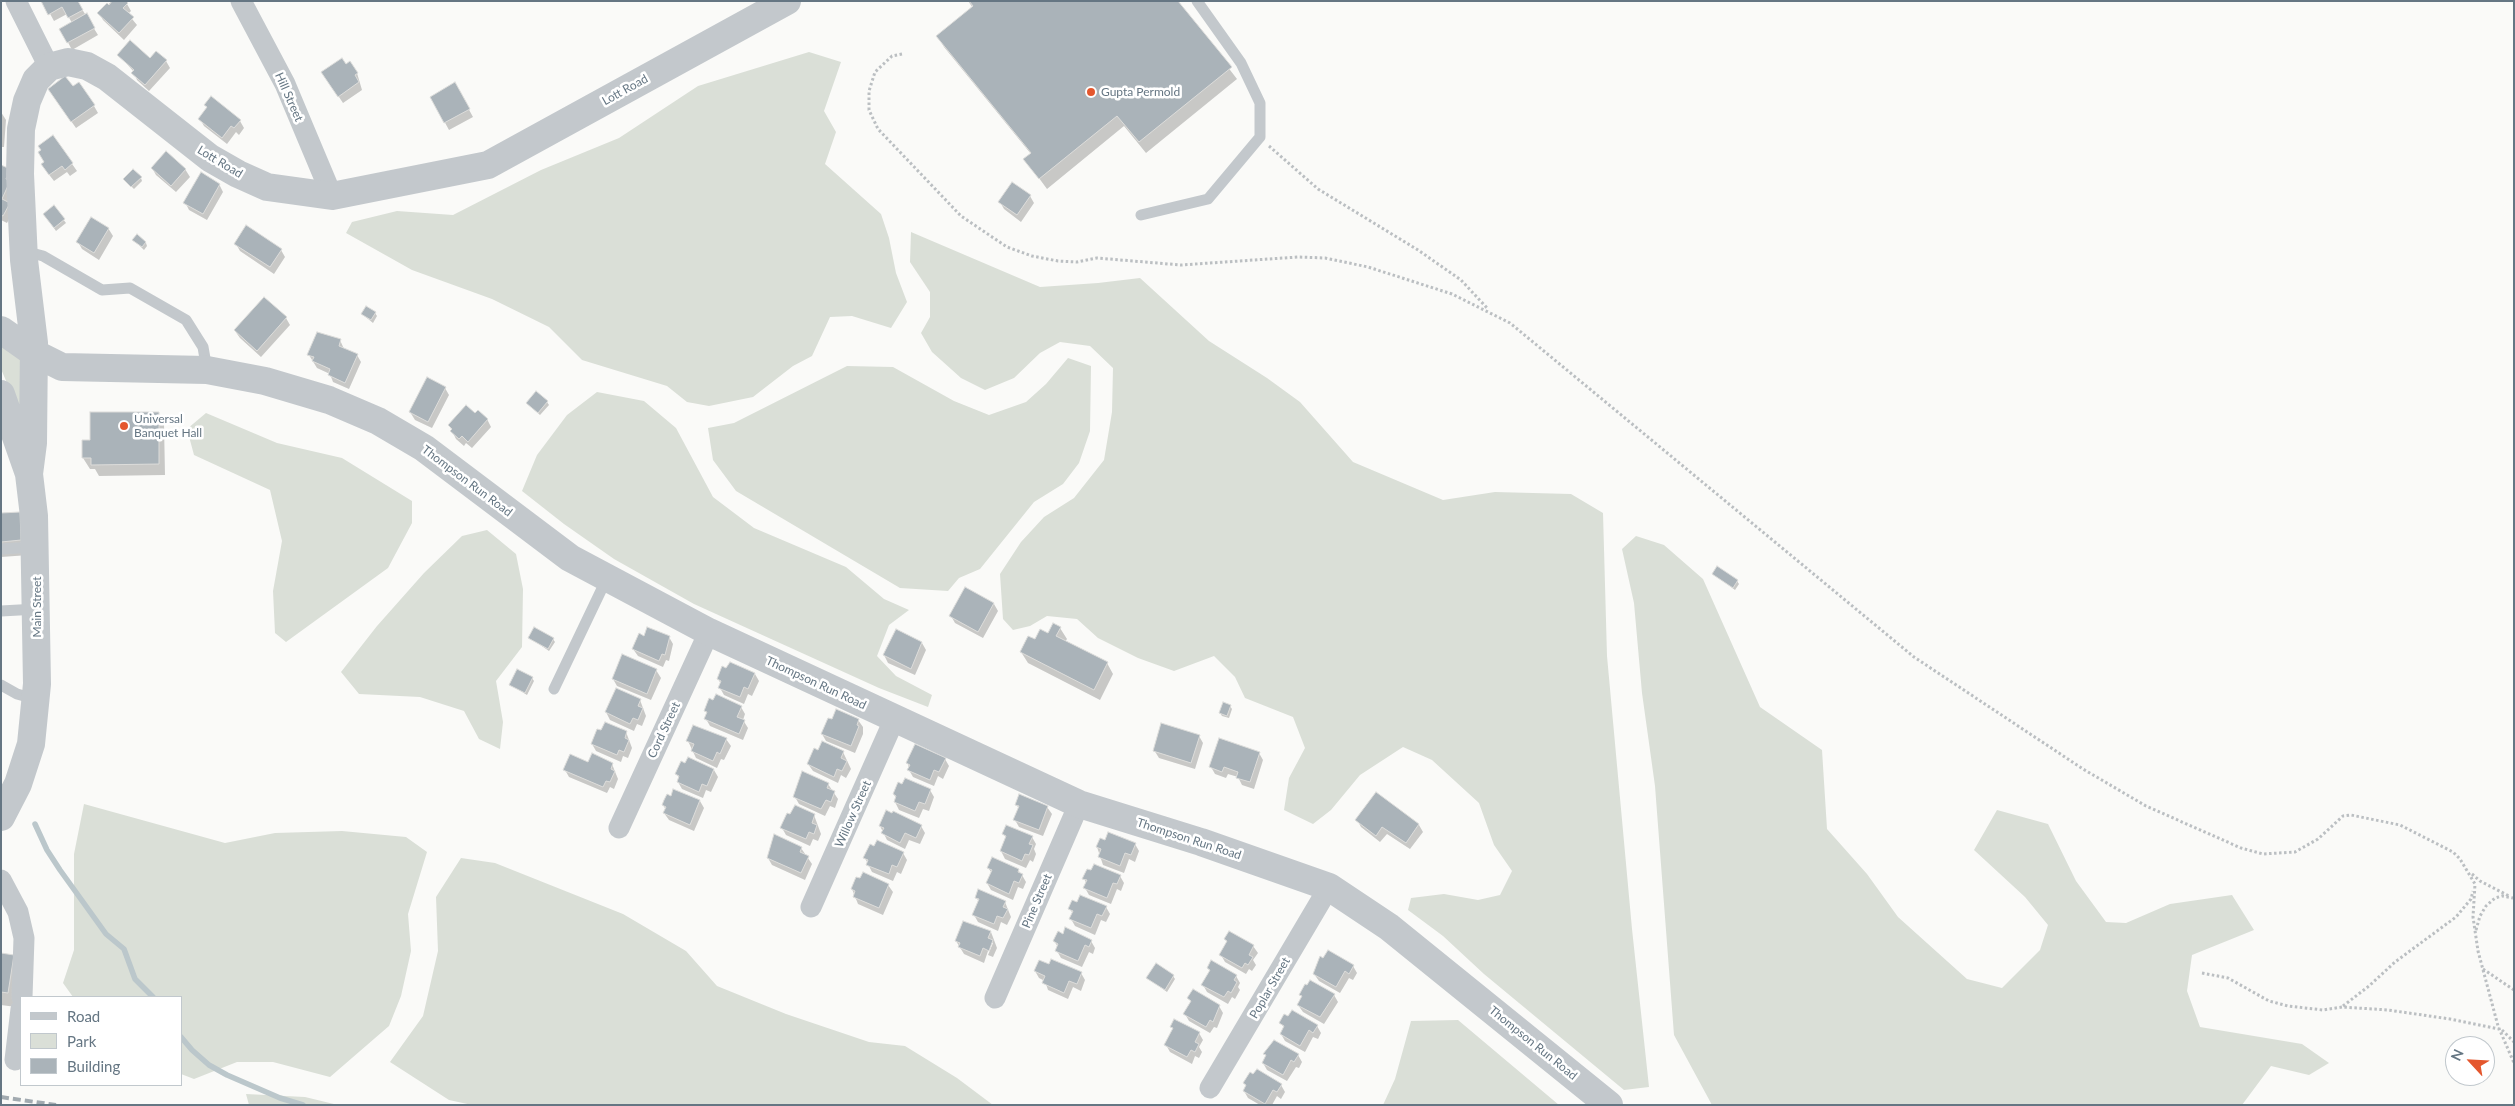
<!DOCTYPE html>
<style>
body{margin:0}
#map{position:relative;width:2515px;height:1106px;overflow:hidden;background:#fafaf8;font-family:Lato,sans-serif}
canvas{display:block}
.frame{position:absolute;inset:0;border:2px solid #657683;pointer-events:none}
.legend{position:absolute;left:20px;top:996px;width:162px;height:90px;box-sizing:border-box;background:#fff;border:1px solid #c1c8cd;margin:0;padding:6px 9px;list-style:none;font-size:15px;color:#657683}
.legend li{display:flex;align-items:center;gap:10px;height:25px}
.legend b{width:25px;border:1px solid #c1c8cd}
.north{position:absolute;left:2445px;top:1036px;width:50px;height:50px;box-sizing:border-box;background:#fff;border:1px solid #c1c8cd;border-radius:50%;rotate:295deg;font-size:14px;font-weight:700;line-height:20px;text-align:center;color:#657683}
.north::after{content:'';display:block;margin:auto;width:18px;height:22px;background:#e4572e;clip-path:polygon(50% 0,100% 100%,50% 72%,0 100%)}
</style>
<div id="map">
<canvas width="2515" height="1106"></canvas>
<div class="frame"></div>
<ul class="legend">
<li><b style="height:6px;background:#c3c8cc"></b>Road</li>
<li><b style="height:14px;background:#dadfd7"></b>Park</li>
<li><b style="height:14px;background:#aab3b9"></b>Building</li>
</ul>
<div class="north">N</div>
</div>
<script>
const g = document.querySelector('canvas').getContext('2d');
g.lineJoin = 'round';
function fillPath(path, color) { g.fillStyle = color; g.fill(path, 'evenodd'); }
const poly = rows => new Path2D(rows.map(r => 'M' + r).join(''));
function stroke(path, color, width, dash) { g.strokeStyle = color; g.lineWidth = width; g.lineCap = dash ? 'butt' : 'round'; g.setLineDash(dash || []); g.stroke(path); }
function write(font, color, halo, rows, align = 'center') {
  g.font = font + ' Lato,sans-serif'; g.lineWidth = 5; g.setLineDash([]); g.textBaseline = 'middle'; g.strokeStyle = halo; g.fillStyle = color; for (const [text, x, y, turn = 0] of rows) {
    g.save(); g.translate(x, y); g.rotate((+turn || 0) * Math.PI / 180); g.textAlign = isNaN(turn) ? turn : align; if (halo) g.strokeText(text, 0, 0); g.fillText(text, 0, 0); g.restore();
  }
}
fillPath(poly([
 [809,52,841,62,824,111,836,132,825,164,881,214,889,238,896,273,907,302,891,328,852,316,830,317,812,356,793,366,753,397,709,406,687,402,667,386,582,360,549,327,492,299,412,270,346,233,352,222,397,211,453,215,541,170,619,138,698,86],
 [911,232,1040,287,1098,283,1140,278,1209,341,1267,378,1300,402,1353,462,1443,500,1495,492,1571,494,1603,513,1607,656,1632,929,1649,1087,1624,1090,1484,974,1443,936,1408,910,1411,898,1444,894,1478,900,1500,895,1512,871,1494,845,1479,803,1432,760,1403,747,1360,775,1331,810,1313,824,1284,810,1289,778,1305,748,1293,717,1245,698,1235,677,1214,656,1174,671,1138,658,1098,638,1077,619,1047,616,1030,626,1013,630,1003,619,1000,574,1021,542,1044,517,1074,498,1104,460,1112,412,1113,368,1090,346,1060,342,1040,353,1014,378,985,390,961,378,932,352,921,333,930,317,930,292,910,262],
 [1,344,20,359,23,411,19,411,1,369],
 [1068,358,1091,366,1090,431,1079,463,1063,484,1034,502,980,569,959,578,948,591,900,588,736,491,713,460,708,428,734,423,847,366,893,367,954,401,989,415,1026,402,1046,384],
 [597,392,644,401,676,428,713,497,754,528,846,567,884,599,909,610,889,625,877,656,896,676,932,695,928,707,879,688,694,604,614,559,564,524,522,491,537,455,567,415],
 [206,413,277,443,342,458,412,501,412,523,388,568,286,642,275,633,273,591,282,541,270,490,194,455,187,429],
 [487,530,516,554,523,589,522,647,496,681,503,722,500,749,479,739,464,711,420,697,359,694,341,672,377,626,424,573,462,536],
 [1636,536,1664,545,1703,579,1760,707,1822,750,1827,829,1867,874,1898,917,1967,979,2002,988,2040,950,2048,925,2025,897,1974,850,1997,810,2048,824,2076,881,2106,922,2126,923,2170,904,2232,895,2254,930,2192,955,2187,991,2200,1027,2302,1044,2329,1063,2309,1075,2271,1066,2242,1105,1712,1105,1674,1035,1655,786,1642,693,1634,603,1622,549],
 [84,804,225,843,275,833,342,831,406,837,427,852,408,914,411,951,401,996,389,1026,330,1077,273,1062,237,1062,194,1079,181,1074,181,997,73,997,63,983,74,950,74,854],
 [461,858,495,863,623,914,686,951,717,986,786,1014,869,1042,905,1046,957,1078,993,1105,472,1105,449,1100,390,1062,423,1016,438,951,436,897],
 [1458,1020,1559,1105,1383,1105,1395,1079,1411,1021],
 [246,1094,305,1097,338,1105,249,1105]
]), '#dadfd7');
fillPath(poly([
 [43,1,77,1,98,35,72,50,61,29,72,23,67,14,54,21],
 [112,1,127,4,131,11,128,14,137,25,124,40,103,20,99,13],
 [968,1,1177,1,1237,79,1146,153,1124,126,1047,189,1025,159,1031,154,944,47,938,36,973,8],
 [119,55,166,61,170,68,149,91,137,80,134,72],
 [346,66,357,73,362,90,343,103,327,79],
 [455,84,473,117,449,130,431,97],
 [54,97,94,106,98,113,76,128],
 [206,105,240,121,244,128,239,135,236,132,227,144,204,126,200,119,208,109],
 [1,112,6,120,4,147,1,147],
 [53,137,77,171,70,176,67,172,54,181,47,172],
 [1,166,13,189,7,203,13,211,7,223,1,220],
 [152,168,185,169,190,177,176,192,156,175],
 [141,178,142,181,134,189,127,182],
 [219,184,223,192,207,220,189,210,185,202],
 [1030,196,1034,203,1021,222,1004,209,1000,202],
 [54,207,66,223,56,231,46,217],
 [108,228,113,236,99,260,82,249,78,242],
 [134,240,146,243,147,246,144,250],
 [236,244,281,250,285,257,274,274,240,251],
 [375,313,377,316,373,323,362,314],
 [286,318,290,325,261,357,240,338,235,331],
 [340,340,344,349,357,355,361,362,349,389,333,382,330,374,317,368,309,355],
 [445,388,449,395,432,428,415,420,410,412],
 [547,402,549,405,540,415,527,403],
 [158,413,164,424,165,475,99,476,95,469,90,469,83,458,83,441,91,441],
 [475,415,487,419,491,427,472,448,466,443,464,446,456,439,449,425],
 [19,513,28,528,29,555,1,557,1,514],
 [1714,574,1737,581,1739,584,1735,590],
 [994,604,998,611,983,638,955,623,951,616],
 [1060,628,1067,639,1065,642,1107,663,1113,674,1100,700,1028,663,1021,652,1036,641],
 [645,637,669,637,673,644,669,661,666,660,663,667,638,656,633,649],
 [530,638,553,639,555,642,549,651],
 [922,643,926,650,915,675,888,663,884,655],
 [730,663,755,674,759,681,752,696,748,694,744,704,724,695,720,688,721,684,718,679],
 [656,670,661,678,651,700,617,686,613,679],
 [532,678,534,681,527,695,511,685],
 [640,700,646,716,642,726,637,724,634,731,610,720,606,712],
 [1230,706,1232,709,1229,718,1222,716,1220,713],
 [741,707,745,714,743,720,748,728,743,740,710,726,706,719,708,715,705,711],
 [858,720,863,727,863,734,855,753,826,741,822,734,832,721],
 [626,732,632,748,628,758,623,756,621,762,596,751,592,744],
 [1199,736,1203,743,1195,769,1159,758,1154,750],
 [726,739,731,746,724,760,721,759,717,768,696,758,688,741],
 [843,752,851,769,846,778,841,775,838,783,813,771,808,764],
 [1259,753,1263,760,1254,789,1242,785,1238,777,1228,774,1226,778,1215,774,1211,767],
 [945,759,949,766,943,779,938,776,934,786,913,777,909,770,908,763],
 [589,764,612,764,618,779,614,789,610,787,607,793,569,777,565,770],
 [714,770,718,777,711,792,706,790,703,798,682,789,678,782,679,779,677,774],
 [828,784,838,799,835,808,830,806,825,816,799,804,795,797],
 [930,790,934,797,929,811,923,809,919,818,899,810,895,802,896,799,894,794],
 [1377,794,1419,825,1423,832,1410,849,1387,834,1380,842,1361,827,1357,820],
 [700,801,704,808,694,831,669,820,664,813,666,810,663,805],
 [1016,804,1047,807,1052,814,1043,836,1019,827,1015,820,1019,809],
 [814,815,821,834,818,841,813,839,810,846,786,835,782,828],
 [880,826,921,826,925,833,920,844,909,840,905,849,887,840],
 [1004,834,1032,837,1036,844,1034,849,1036,854,1033,862,1030,860,1026,868,1005,859,1001,851,1006,839],
 [1105,841,1135,844,1139,851,1135,862,1129,859,1124,873,1103,865,1097,847],
 [801,848,812,864,805,880,772,865,768,858],
 [903,853,907,860,901,874,897,872,893,881,872,872,865,858],
 [988,868,1018,870,1022,875,1026,882,1023,889,1018,887,1013,900,991,890,987,883,992,873],
 [1120,876,1124,883,1121,891,1117,889,1111,904,1089,895,1085,888,1087,884,1084,879],
 [888,885,893,892,883,915,858,904,852,889],
 [976,897,1005,902,1011,917,1007,925,1001,922,998,931,978,922,974,915,979,902],
 [1106,907,1110,914,1106,922,1101,920,1095,935,1075,926,1071,919,1073,914,1070,909],
 [964,922,991,932,997,948,993,957,988,955,993,943,991,942,984,963,964,954,956,941],
 [1064,935,1091,941,1095,948,1093,954,1089,952,1082,967,1061,958,1057,951,1058,947,1054,941],
 [1225,939,1253,946,1258,953,1253,960,1256,965,1252,971,1249,969,1246,974,1225,962,1221,955,1228,943],
 [1,955,13,956,16,1007,1,1005],
 [1049,965,1081,973,1085,980,1081,991,1073,987,1068,999,1048,990,1045,981,1039,978,1035,971],
 [1353,966,1357,973,1353,980,1349,978,1340,993,1319,981,1314,974],
 [1208,968,1236,976,1240,983,1238,987,1240,990,1235,999,1232,997,1228,1004,1207,992,1203,985,1210,972],
 [1173,976,1175,979,1167,992,1148,978],
 [1306,986,1334,995,1338,1002,1324,1024,1303,1012,1298,1005],
 [1189,998,1219,1006,1223,1013,1217,1028,1214,1027,1210,1033,1189,1021,1185,1014,1191,1003],
 [1281,1023,1317,1026,1321,1033,1318,1039,1313,1037,1305,1052,1285,1041,1281,1034,1284,1028],
 [1171,1027,1199,1033,1203,1040,1199,1047,1202,1052,1199,1058,1195,1056,1192,1064,1170,1052,1166,1045,1174,1030],
 [1269,1046,1298,1055,1302,1062,1299,1068,1296,1067,1287,1081,1267,1070,1263,1063],
 [1244,1083,1281,1085,1285,1092,1281,1099,1277,1096,1272,1105,1260,1105,1248,1098,1244,1091,1247,1087]
]), '#0003');
stroke(poly([
 [35,824,47,850,60,870,106,934,124,949,135,979,153,997],
 [181,1037,192,1050,209,1065,227,1075,280,1098,303,1105]
]), '#bbc7cb', 5.5);
const building = poly([
 [41,1,78,1,83,10,68,18,62,7,48,15,41,1],
 [112,1,126,1,128,3,123,8,134,17,119,33,97,13,107,3,109,5,112,1],
 [969,1,1178,1,1232,67,1139,142,1117,116,1039,179,1023,159,1031,153,936,36,973,6,969,1],
 [87,13,95,28,67,43,59,29,87,13],
 [130,40,150,58,156,51,167,60,145,85,131,73,134,70,117,55,130,40],
 [342,58,346,64,350,61,358,73,355,75,359,82,338,97,321,72,342,58],
 [65,76,73,86,79,82,95,105,71,122,48,89,65,76],
 [455,82,470,109,444,123,430,97,455,82],
 [211,96,241,120,234,128,231,126,222,138,198,119,207,107,204,105,211,96],
 [53,135,73,163,65,170,62,166,49,175,41,164,44,162,38,152,41,150,38,146,53,135],
 [166,151,186,169,171,186,151,168,166,151],
 [1,165,10,169,6,179,10,181,2,199,10,203,3,216,1,215,1,165],
 [133,169,142,177,131,187,123,179,133,169],
 [201,172,220,184,203,214,183,203,201,172],
 [1012,182,1031,195,1017,215,998,202,1012,182],
 [54,205,65,219,54,228,43,214,54,205],
 [91,217,109,228,94,253,76,242,91,217],
 [246,225,282,249,270,267,234,244,246,225],
 [137,234,146,242,142,247,132,240,137,234],
 [264,297,287,317,257,351,234,330,264,297],
 [366,306,376,312,371,320,361,314,366,306],
 [317,332,341,339,339,346,358,354,345,383,328,375,330,369,312,361,314,357,307,355,317,332],
 [427,377,446,387,428,422,409,412,427,377],
 [536,391,548,401,538,413,526,403,536,391],
 [466,405,475,413,478,410,488,419,468,442,462,436,459,439,450,431,452,429,448,425,466,405],
 [90,412,159,412,159,464,91,465,91,458,82,458,82,440,90,440,90,412],
 [20,512,21,540,1,542,1,513,20,512],
 [1717,566,1738,580,1733,588,1712,574,1717,566],
 [965,587,994,603,978,632,949,616,965,587],
 [1053,623,1061,627,1056,636,1108,662,1094,690,1020,652,1028,636,1035,639,1040,629,1048,633,1053,623],
 [534,627,554,638,548,649,528,638,534,627],
 [647,627,670,636,665,655,662,654,659,661,632,649,639,633,644,636,647,627],
 [896,629,922,642,911,669,883,655,896,629],
 [622,654,657,669,647,694,612,679,622,654],
 [730,662,755,673,748,689,744,687,740,697,718,688,721,681,717,679,722,666,726,668,730,662],
 [517,669,533,677,525,693,509,685,517,669],
 [616,688,641,699,638,706,643,708,638,720,633,718,630,724,605,712,616,688],
 [716,694,742,706,737,717,745,720,739,734,704,719,707,712,704,711,709,698,713,700,716,694],
 [1223,702,1231,705,1227,716,1219,713,1223,702],
 [836,709,859,719,857,725,859,726,851,746,821,734,828,718,832,719,836,709],
 [605,722,627,731,625,738,629,740,624,752,619,750,617,755,591,744,597,729,601,730,605,722],
 [1161,723,1200,735,1191,763,1153,751,1161,723],
 [693,725,727,738,720,754,717,752,713,761,691,751,694,744,686,741,693,725],
 [1219,738,1260,752,1250,782,1236,778,1238,772,1224,767,1222,772,1209,767,1219,738],
 [822,741,844,751,841,758,847,761,842,771,837,769,834,777,807,764,814,748,818,750,822,741],
 [915,744,946,758,939,772,934,770,930,780,907,770,910,765,906,763,915,744],
 [592,753,613,763,611,769,615,771,610,782,606,781,603,787,563,770,570,754,588,762,592,753],
 [688,757,714,769,707,786,702,784,699,792,677,782,679,776,675,774,681,761,685,763,688,757],
 [802,771,829,783,827,788,835,791,831,802,826,800,821,809,793,797,802,771],
 [905,778,931,789,925,804,919,802,915,811,894,802,896,796,893,794,898,782,902,784,905,778],
 [673,789,700,800,690,825,663,813,666,807,662,805,664,800,667,794,671,796,673,789],
 [1376,792,1419,824,1406,843,1382,827,1376,836,1355,820,1376,792],
 [1019,794,1048,806,1039,830,1013,820,1019,806,1015,805,1019,794],
 [795,805,815,814,812,823,817,825,814,834,809,832,806,839,780,828,787,813,790,814,795,805],
 [886,810,892,813,893,811,922,825,916,838,905,833,900,843,881,833,884,828,879,826,886,810],
 [1006,825,1033,836,1029,844,1033,845,1029,855,1025,854,1022,861,1000,851,1006,836,1002,834,1006,825],
 [1108,832,1136,843,1131,855,1125,853,1120,866,1098,857,1101,849,1096,847,1100,838,1105,840,1108,832],
 [774,834,802,847,800,852,809,856,801,873,767,858,774,834],
 [877,840,904,852,897,867,892,865,889,874,866,865,868,860,863,858,870,844,874,846,877,840],
 [992,857,1019,869,1018,872,1023,874,1019,883,1014,881,1009,894,986,883,992,870,987,868,992,857],
 [1094,864,1121,875,1117,884,1113,883,1107,898,1083,888,1087,880,1082,879,1087,869,1091,870,1094,864],
 [863,872,889,884,879,908,853,897,855,891,851,889,856,877,860,878,863,872],
 [978,889,1006,901,1003,907,1008,909,1003,918,997,916,994,924,972,915,979,899,975,898,978,889],
 [1080,895,1107,906,1102,916,1097,914,1091,928,1069,919,1073,911,1068,909,1072,900,1077,902,1080,895],
 [963,921,991,931,988,938,993,940,989,951,983,948,980,956,958,947,960,943,955,941,963,921],
 [1065,927,1092,940,1089,947,1085,945,1078,961,1055,951,1058,944,1053,941,1058,931,1063,934,1065,927],
 [1229,931,1254,945,1249,955,1253,957,1248,965,1245,963,1242,968,1219,955,1227,941,1224,939,1229,931],
 [1328,950,1354,965,1349,974,1345,971,1336,987,1313,974,1320,956,1323,958,1328,950],
 [1,953,14,955,8,993,1,992,1,953],
 [1051,959,1082,972,1077,984,1069,981,1064,993,1042,983,1045,976,1034,971,1039,960,1049,964,1051,959],
 [1211,960,1237,975,1234,980,1237,982,1231,993,1228,991,1224,997,1201,985,1210,970,1207,968,1211,960],
 [1156,963,1174,975,1165,990,1146,978,1156,963],
 [1310,980,1335,994,1320,1017,1297,1005,1302,996,1299,995,1305,984,1307,985,1310,980],
 [1193,989,1220,1005,1213,1022,1210,1020,1206,1027,1183,1014,1191,1001,1187,998,1193,989],
 [1292,1010,1318,1025,1313,1033,1309,1030,1300,1046,1280,1034,1284,1026,1279,1023,1284,1014,1288,1016,1292,1010],
 [1174,1019,1200,1032,1195,1042,1199,1044,1195,1052,1191,1050,1187,1057,1164,1045,1173,1028,1170,1027,1174,1019],
 [1274,1040,1299,1054,1294,1062,1291,1060,1283,1075,1262,1063,1266,1055,1263,1054,1274,1040],
 [1257,1069,1282,1084,1277,1092,1273,1090,1265,1104,1243,1091,1246,1085,1243,1083,1250,1072,1253,1074,1257,1069]
]);
fillPath(building, '#aab3b9');
stroke(building, '#dcdcda', 1);
stroke(poly([
 [902,54,892,56,875,72,869,91,869,110,878,129,961,216,1007,247,1032,256,1058,261,1077,262,1097,258,1181,265,1298,257,1325,258,1368,267,1452,294,1510,323,1914,657,2083,769,2146,806,2241,848,2263,854,2295,852,2318,839,2343,816,2351,815,2400,825,2453,852,2460,859,2475,884,2473,917,2478,951,2498,1026,2514,1063],
 [1269,146,1318,189,1418,250,1461,280,1488,309],
 [2472,874,2480,881,2509,896],
 [2476,930,2480,916,2486,906,2495,898,2502,896,2513,898],
 [2483,969,2514,990],
 [2202,973,2228,978,2269,1001,2288,1006,2323,1010,2342,1007,2388,1010,2450,1019,2499,1029],
 [2343,1006,2369,986,2395,962,2456,917,2471,899,2473,891],
 [2502,1030,2514,1042]
]), '#bbbfc2', 3, [2.5, 2.5]);
stroke(poly([
 [1141,215,1208,199,1260,137,1260,103,1241,63,1197,1],
 [24,251,43,256,102,290,130,288,186,320,203,347,207,370],
 [1,549,34,547],
 [1,611,37,609],
 [1,685,17,694,35,699],
 [554,689,607,578]
]), '#c3c8cc', 11);
stroke(poly([
 [16,1,49,67],
 [241,1,285,84,332,196],
 [619,828,709,632],
 [1,880,18,912,24,938,22,997],
 [811,907,894,720],
 [995,998,1079,804],
 [15,1060,21,1009],
 [1210,1088,1329,887]
]), '#c3c8cc', 21);
stroke(poly([
 [1,330,34,353,62,367,207,370,265,381,329,400,378,421,424,448,570,558,709,632,1079,804,1201,842,1329,887,1389,927,1609,1105],
 [1,394,29,474,34,516,37,684,31,744,18,784,1,817],
 [29,474,33,443,34,343,24,260,20,174,21,129,27,101,36,80,49,67,68,62,87,66,107,77,210,158,238,174,267,187,332,196,488,165,787,1]
]), '#c3c8cc', 28);
stroke(poly([
 [1,1097,56,1105]
]), '#a2aab0', 4, [8, 4]);
for (const [x, y, r, color] of [
 [1091,92,5,"#e4572e"],
 [124,426,5,"#e4572e"]
]) { const dot = new Path2D(); dot.arc(x, y, r, 0, 2 * Math.PI); g.fillStyle = color; g.fill(dot); stroke(dot, '#fff', 2); }
write('12px', '#657683', '#fff', [
 ["Lott Road",625,90,-29],
 ["Hill Street",289,97,66],
 ["Lott Road",220,162,31],
 ["Thompson Run Road",467,481,37],
 ["Main Street",37,607,-90],
 ["Thompson Run Road",816,683,25],
 ["Cord Street",664,730,-65],
 ["Willow Street",853,814,-66],
 ["Thompson Run Road",1189,839,18],
 ["Pine Street",1037,901,-67],
 ["Poplar Street",1270,988,-60],
 ["Thompson Run Road",1533,1043,39]
]);
write('12px', '#657683', '#fff', [
 ["Gupta Permold",1101,92],
 ["Universal",134,419],
 ["Banquet Hall",134,433]
], 'left');
</script>
